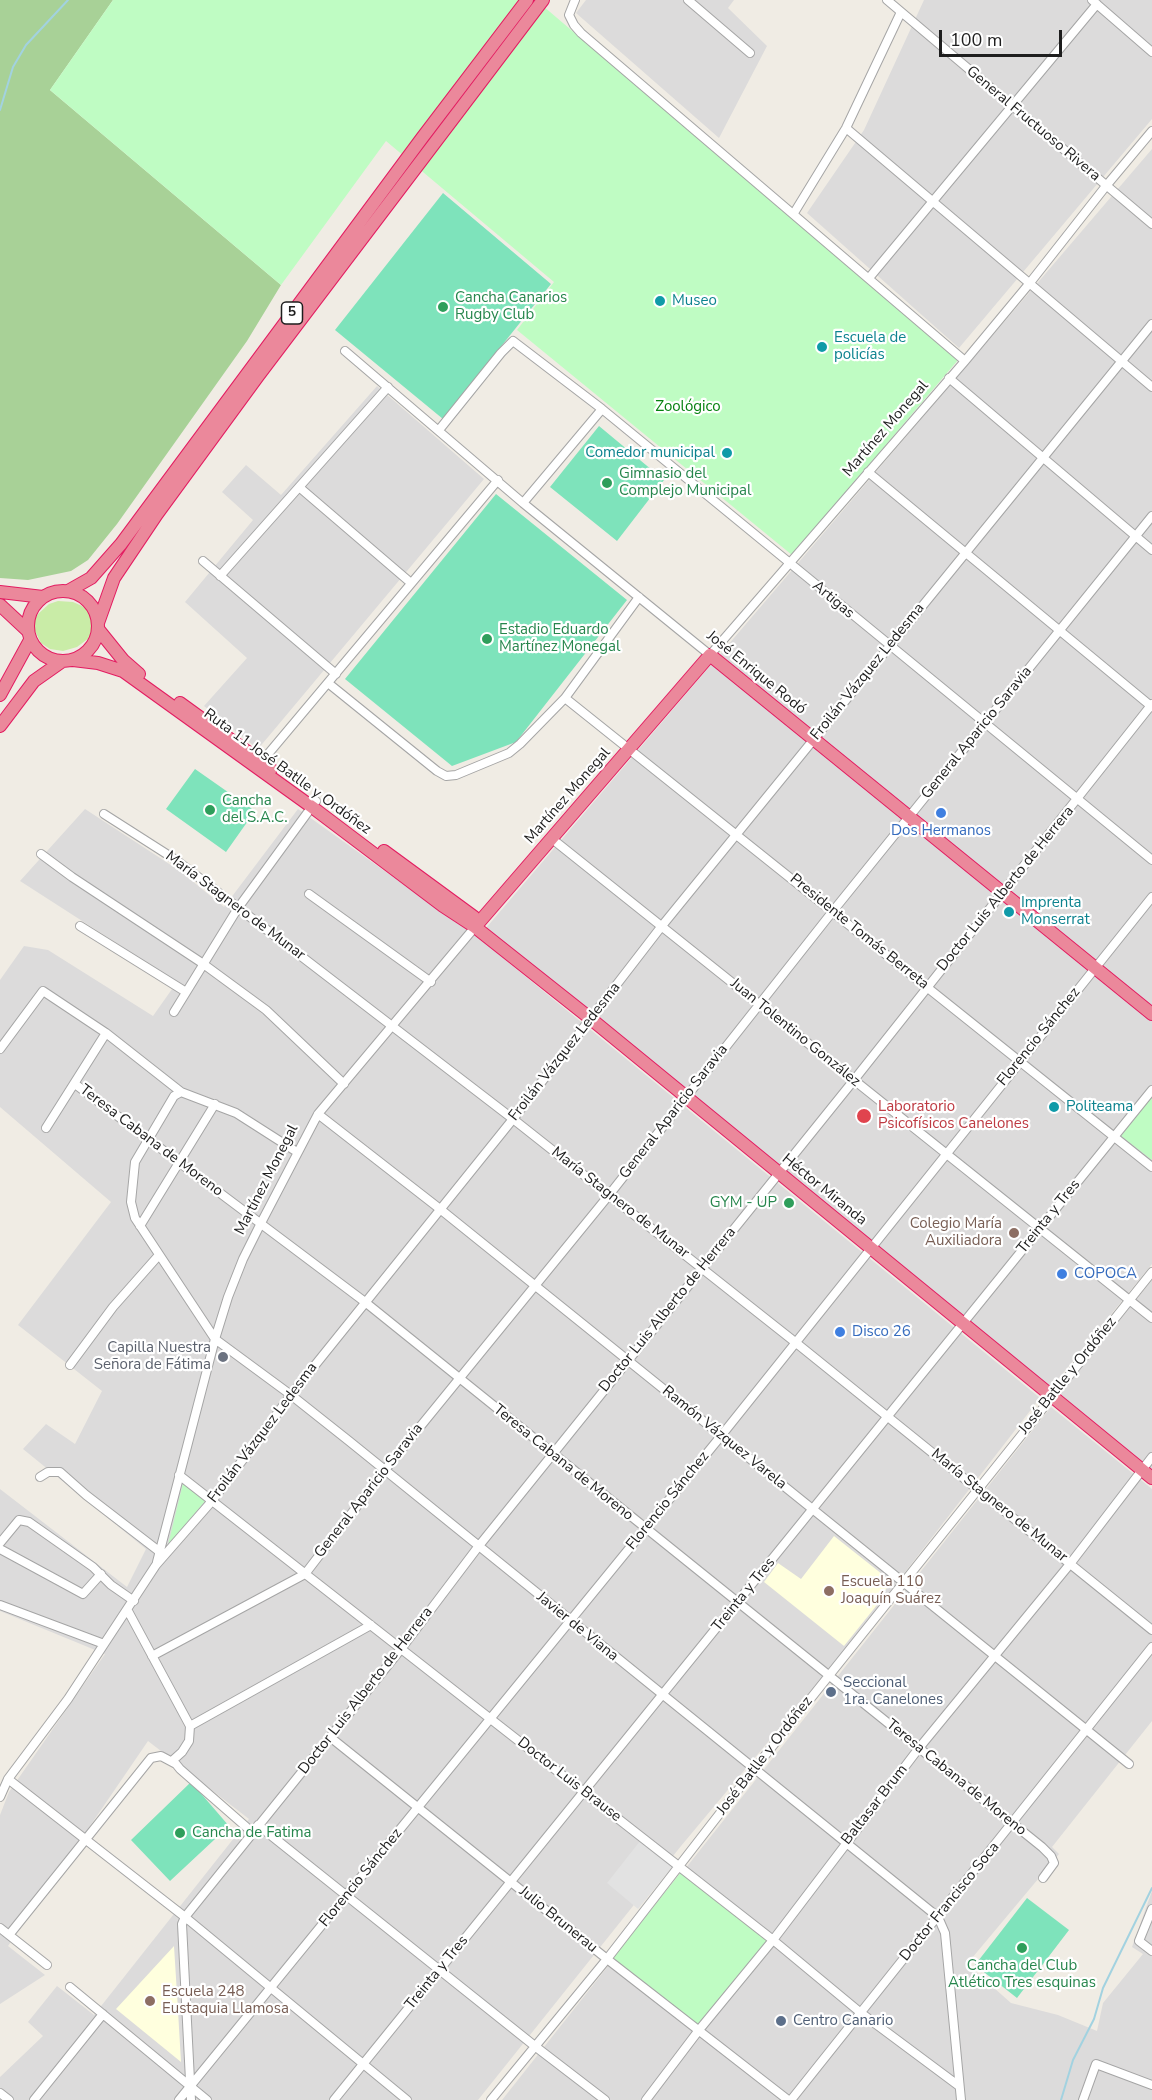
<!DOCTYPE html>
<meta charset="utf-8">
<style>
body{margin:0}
#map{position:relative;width:1152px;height:2100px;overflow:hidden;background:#f0ece4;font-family:"Nunito Sans",sans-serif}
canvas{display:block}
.scale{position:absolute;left:939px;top:30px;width:123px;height:27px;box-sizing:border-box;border:3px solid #1e1e1e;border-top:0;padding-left:8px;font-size:18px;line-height:21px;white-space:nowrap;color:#1e1e1e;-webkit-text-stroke:4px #fff;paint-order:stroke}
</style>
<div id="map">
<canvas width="1152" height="2100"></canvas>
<div class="scale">100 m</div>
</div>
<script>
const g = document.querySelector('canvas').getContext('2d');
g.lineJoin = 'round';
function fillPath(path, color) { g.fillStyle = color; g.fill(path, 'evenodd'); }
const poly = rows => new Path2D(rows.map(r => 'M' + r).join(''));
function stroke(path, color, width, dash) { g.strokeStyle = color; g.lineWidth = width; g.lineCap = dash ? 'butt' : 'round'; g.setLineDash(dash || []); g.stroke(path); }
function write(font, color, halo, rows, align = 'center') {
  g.font = font + ' "Nunito Sans",sans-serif'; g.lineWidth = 4.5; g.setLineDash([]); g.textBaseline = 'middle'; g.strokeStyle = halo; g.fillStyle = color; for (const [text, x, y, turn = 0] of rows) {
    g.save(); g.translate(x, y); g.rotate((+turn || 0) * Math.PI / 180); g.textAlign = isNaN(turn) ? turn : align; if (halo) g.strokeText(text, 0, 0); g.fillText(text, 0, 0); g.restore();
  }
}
fillPath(poly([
 [586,0,734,0,728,8,767,46,719,138,576,13],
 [924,0,1152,0,1152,119,959,348,807,213,864,130],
 [1152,149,1152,1264,1051,1388,486,928],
 [377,386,484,479,258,749,204,706,247,658,185,602,253,520,222,492,246,465,281,495],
 [85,809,180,871,224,907,298,809,481,940,1040,1398,844,1651,681,1846,478,2100,0,2100,0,2077,43,2036,28,2022,57,1986,94,2015,249,1819,148,1741,8,1946,45,1975,0,2004,0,1815,9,1792,105,1654,0,1611,0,1489,127,1587,146,1549,23,1449,46,1424,75,1444,102,1391,18,1325,111,1202,0,1107,0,980,24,946,48,950,153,1016,177,982,20,881],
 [1152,1280,1152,1469,1060,1394],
 [1051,1407,1152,1489,1152,1721,1052,1847,1059,1854,967,1964,1011,2003,1058,2015,1097,2031,1103,2003,1143,1954,1132,1947,1152,1891,1152,2100,502,2100]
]), '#dcdbdb');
fillPath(poly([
 [834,1536,882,1574,881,1577,890,1584,883,1593,885,1595,844,1646,764,1582,778,1563,801,1579],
 [174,1946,177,1994,181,2062,116,2009]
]), '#ffffde');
fillPath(poly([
 [58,601,73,602,82,606,92,614,95,619,93,631,89,638,77,647,63,651,50,649,41,643,34,629,34,621,38,614,49,604]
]), '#c9eca7');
fillPath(poly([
 [0,0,113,0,50,90,281,285,247,341,117,524,88,560,71,571,28,580,0,578]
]), '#a8d197');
fillPath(poly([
 [113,0,536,0,958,360,792,555,517,330,554,282,386,141,281,285,50,90],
 [1152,1097,1152,1160,1121,1136],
 [183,1483,206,1500,168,1545],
 [681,1872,768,1940,699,2028,612,1959]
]), '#bffcc3');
fillPath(poly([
 [443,193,551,284,443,419,335,330],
 [599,426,664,480,617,541,550,487],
 [496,494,627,600,516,742,452,766,345,679],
 [195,769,255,811,226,852,166,809],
 [191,1782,229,1826,170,1881,131,1840],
 [1027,1898,1069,1930,1017,1998,975,1965]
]), '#7ee3bb');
fillPath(poly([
 [640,1841,673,1866,638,1909,607,1883]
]), '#e2e2e2');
stroke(poly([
 [0,110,13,67,26,45,68,0],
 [1061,2100,1073,2060,1094,2019,1103,1988,1152,1888]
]), '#a2d2e0', 2);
const minor = poly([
 [575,0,569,15,574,25,581,33,965,361],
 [688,0,750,53],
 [887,0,1152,224],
 [1092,0,1152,52],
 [846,128,1152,387],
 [794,213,846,128,901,12],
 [869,278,1097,4],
 [345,351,523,503,710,655,965,361,1029,284,1106,186,1152,131],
 [949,378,1152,550],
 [439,430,501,353,513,341,602,409,1152,860],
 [868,472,1152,707],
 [299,487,411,583],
 [523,503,602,409],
 [203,561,336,674],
 [220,576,388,387],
 [328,683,437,771,446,776,456,775,509,753,520,744,565,698,639,597],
 [565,698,1152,1167],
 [258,766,498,480],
 [104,814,176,860,513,1119,795,1342,1152,1630],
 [551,838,1152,1318],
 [41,854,72,877,202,963,266,1010,344,1084],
 [309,894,431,982],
 [80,926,186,992],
 [174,1012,238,908,316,801],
 [0,1049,43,991,106,1033,181,1092,236,1113,297,1152],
 [75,1084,365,1302,1042,1847,1051,1856,1054,1863,1043,1878],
 [181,1092,174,1096,135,1162,131,1202,135,1218,215,1339,291,1395,349,1441,938,1917,945,1933,961,2100],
 [318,1114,440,1209,1129,1764],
 [46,1128,106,1033],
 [140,1226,215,1104],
 [70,1365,113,1307,159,1255],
 [179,1475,773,1940,861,2013,959,2086],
 [40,1477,48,1472,60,1472,86,1495,160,1552],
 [0,1543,19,1520,29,1522,93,1567,111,1585,134,1601],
 [0,1549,83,1594,101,1574],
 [157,1562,215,1339,228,1297,243,1259,261,1223,318,1114,475,927],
 [0,1605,104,1644],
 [128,1611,190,1726,189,1741,182,1752,172,1761],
 [152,1656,305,1574,384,1471,609,1195,833,911,1152,516],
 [190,1726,371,1625],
 [330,1737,607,1959,788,2100],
 [8,1779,185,1917,407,2100],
 [0,1797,8,1779,68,1699,156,1565,212,1501,291,1395,513,1119,661,927,1152,324],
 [258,1825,536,2047,605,2100],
 [1152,1909,1139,1941,1152,1951],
 [0,1928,47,1965],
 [9,1935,151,1758,161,1756,176,1764,180,1769,252,1832],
 [70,1987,207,2100],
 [0,2093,9,2100],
 [34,2100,103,2014],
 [179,2100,721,1436,1152,897],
 [191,2100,182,1924,185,1917,401,1649,478,1547,854,1080,1152,704],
 [334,2100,1152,1090],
 [491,2100,607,1959,755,1768,1152,1272],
 [646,2100,699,2030,773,1940,919,1748,1070,1564,1152,1457],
 [791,2100,1152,1647],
 [1083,2100,1096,2064,1152,2085]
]);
const highway = poly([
 '28 626a35 35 0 1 1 70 0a35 35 0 1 1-70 0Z',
 [68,591,91,578,121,544,422,138,527,0],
 [0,592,43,597],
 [0,605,28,631],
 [98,623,114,578,157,514,258,376,543,0],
 [98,629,123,660,139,674],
 [73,660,98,663,123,671,312,807,443,906,475,927,591,1019,1152,1478],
 [0,695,30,640],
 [180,703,271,769],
 [0,726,34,681,61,662],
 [384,851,474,917],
 [475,927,710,655,1152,1014]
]);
stroke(minor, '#a5a5a5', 10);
stroke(highway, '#e31c61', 14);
stroke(minor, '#fff', 8);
stroke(highway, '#eb889b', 12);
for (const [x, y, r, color] of [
 [660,301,6,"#0f9aa8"],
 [443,307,6,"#2e9e5b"],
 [822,347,6,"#0f9aa8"],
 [727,453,6,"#0f9aa8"],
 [607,483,6,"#2e9e5b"],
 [487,639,6,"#2e9e5b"],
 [210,810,6,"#2e9e5b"],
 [941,813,6,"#3f7fe0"],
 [1009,912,6,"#0f9aa8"],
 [1054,1107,6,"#0f9aa8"],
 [864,1116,8,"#e0444e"],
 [789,1203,6,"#2e9e5b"],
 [1014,1233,6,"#8d6e63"],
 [1062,1274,6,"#3f7fe0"],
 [840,1332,6,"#3f7fe0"],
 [223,1357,6,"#6b7280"],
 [829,1591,6,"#8d6e63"],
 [831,1692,6,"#5c6f8a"],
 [180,1833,6,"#2e9e5b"],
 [1022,1948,6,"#2e9e5b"],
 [150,2001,6,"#8d6e63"],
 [781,2021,6,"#5c6f8a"]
]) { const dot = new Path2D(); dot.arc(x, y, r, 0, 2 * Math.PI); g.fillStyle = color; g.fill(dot); stroke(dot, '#fff', 2); }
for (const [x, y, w] of [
 [292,313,21]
]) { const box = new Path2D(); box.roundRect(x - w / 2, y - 11, w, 22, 4.5); g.fillStyle = '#fff'; g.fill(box); stroke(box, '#1e1e1e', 1.5); }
write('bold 14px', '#1e1e1e', null, [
 ["5",292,313]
]);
write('15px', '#1e1e1e', '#fff', [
 ["General Fructuoso Rivera",1033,124,40],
 ["Martínez Monegal",886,429,-49],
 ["Artigas",833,600,40],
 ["Froilán Vázquez Ledesma",868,672,-51],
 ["José Enrique Rodó",756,673,39],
 ["General Aparicio Saravia",977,733,-51],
 ["Ruta 11 José Batlle y Ordóñez",287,772,36],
 ["Martínez Monegal",568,796,-49],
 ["Doctor Luis Alberto de Herrera",1006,889,-51],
 ["María Stagnero de Munar",235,906,37],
 ["Presidente Tomás Berreta",859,932,39],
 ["Juan Tolentino González",795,1033,39],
 ["Florencio Sánchez",1039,1037,-51],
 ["Froilán Vázquez Ledesma",565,1052,-52],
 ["General Aparicio Saravia",674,1112,-52],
 ["Teresa Cabana de Moreno",151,1141,37],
 ["Martínez Monegal",267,1180,-63],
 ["Héctor Miranda",824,1190,39],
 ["María Stagnero de Munar",620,1203,38],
 ["Treinta y Tres",1049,1217,-51],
 ["Doctor Luis Alberto de Herrera",668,1310,-51],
 ["José Batlle y Ordóñez",1068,1376,-51],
 ["Froilán Vázquez Ledesma",263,1433,-53],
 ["Ramón Vázquez Varela",724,1438,39],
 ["Teresa Cabana de Moreno",563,1463,39],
 ["General Aparicio Saravia",369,1491,-52],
 ["Florencio Sánchez",668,1501,-51],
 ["María Stagnero de Munar",999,1506,39],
 ["Treinta y Tres",744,1595,-51],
 ["Javier de Viana",577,1627,39],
 ["Doctor Luis Alberto de Herrera",366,1691,-52],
 ["José Batlle y Ordóñez",765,1756,-52],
 ["Teresa Cabana de Moreno",956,1778,39],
 ["Doctor Luis Brause",569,1780,38],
 ["Baltasar Brum",875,1805,-52],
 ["Florencio Sánchez",361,1878,-51],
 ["Doctor Francisco Soca",950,1902,-51],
 ["Julio Brunerau",558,1920,39],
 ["Treinta y Tres",437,1973,-51]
]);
write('15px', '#27864d', '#fff', [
 ["Cancha Canarios",455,298],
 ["Rugby Club",455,315],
 ["Gimnasio del",619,474],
 ["Complejo Municipal",619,491],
 ["Estadio Eduardo",499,630],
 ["Martínez Monegal",499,647],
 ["Cancha",222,801],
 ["del S.A.C.",222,818],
 ["GYM - UP",777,1203,"right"],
 ["Cancha de Fatima",192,1833],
 ["Cancha del Club",1022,1966,"center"],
 ["Atlético Tres esquinas",1022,1983,"center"]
], 'left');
write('15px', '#0d838f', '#fff', [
 ["Museo",672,301],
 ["Escuela de",834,338],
 ["policías",834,355],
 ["Comedor municipal",715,453,"right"],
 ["Imprenta",1021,903],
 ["Monserrat",1021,920],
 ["Politeama",1066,1107]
], 'left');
write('15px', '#068210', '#fff', [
 ["Zoológico",688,407]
]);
write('15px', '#366cbe', '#fff', [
 ["Dos Hermanos",941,831,"center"],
 ["COPOCA",1074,1274],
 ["Disco 26",852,1332]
], 'left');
write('15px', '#be3a42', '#fff', [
 ["Laboratorio",878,1107],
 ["Psicofísicos Canelones",878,1124]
], 'left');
write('15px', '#785e54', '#fff', [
 ["Colegio María",1002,1224,"right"],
 ["Auxiliadora",1002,1241,"right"],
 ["Escuela 110",841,1582],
 ["Joaquín Suárez",841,1599],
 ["Escuela 248",162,1992],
 ["Eustaquia Llamosa",162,2009]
], 'left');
write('15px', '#5b616d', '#fff', [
 ["Capilla Nuestra",211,1348],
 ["Señora de Fátima",211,1365]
], 'right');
write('15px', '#4e5e75', '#fff', [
 ["Seccional",843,1683],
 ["1ra. Canelones",843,1700],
 ["Centro Canario",793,2021]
], 'left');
</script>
